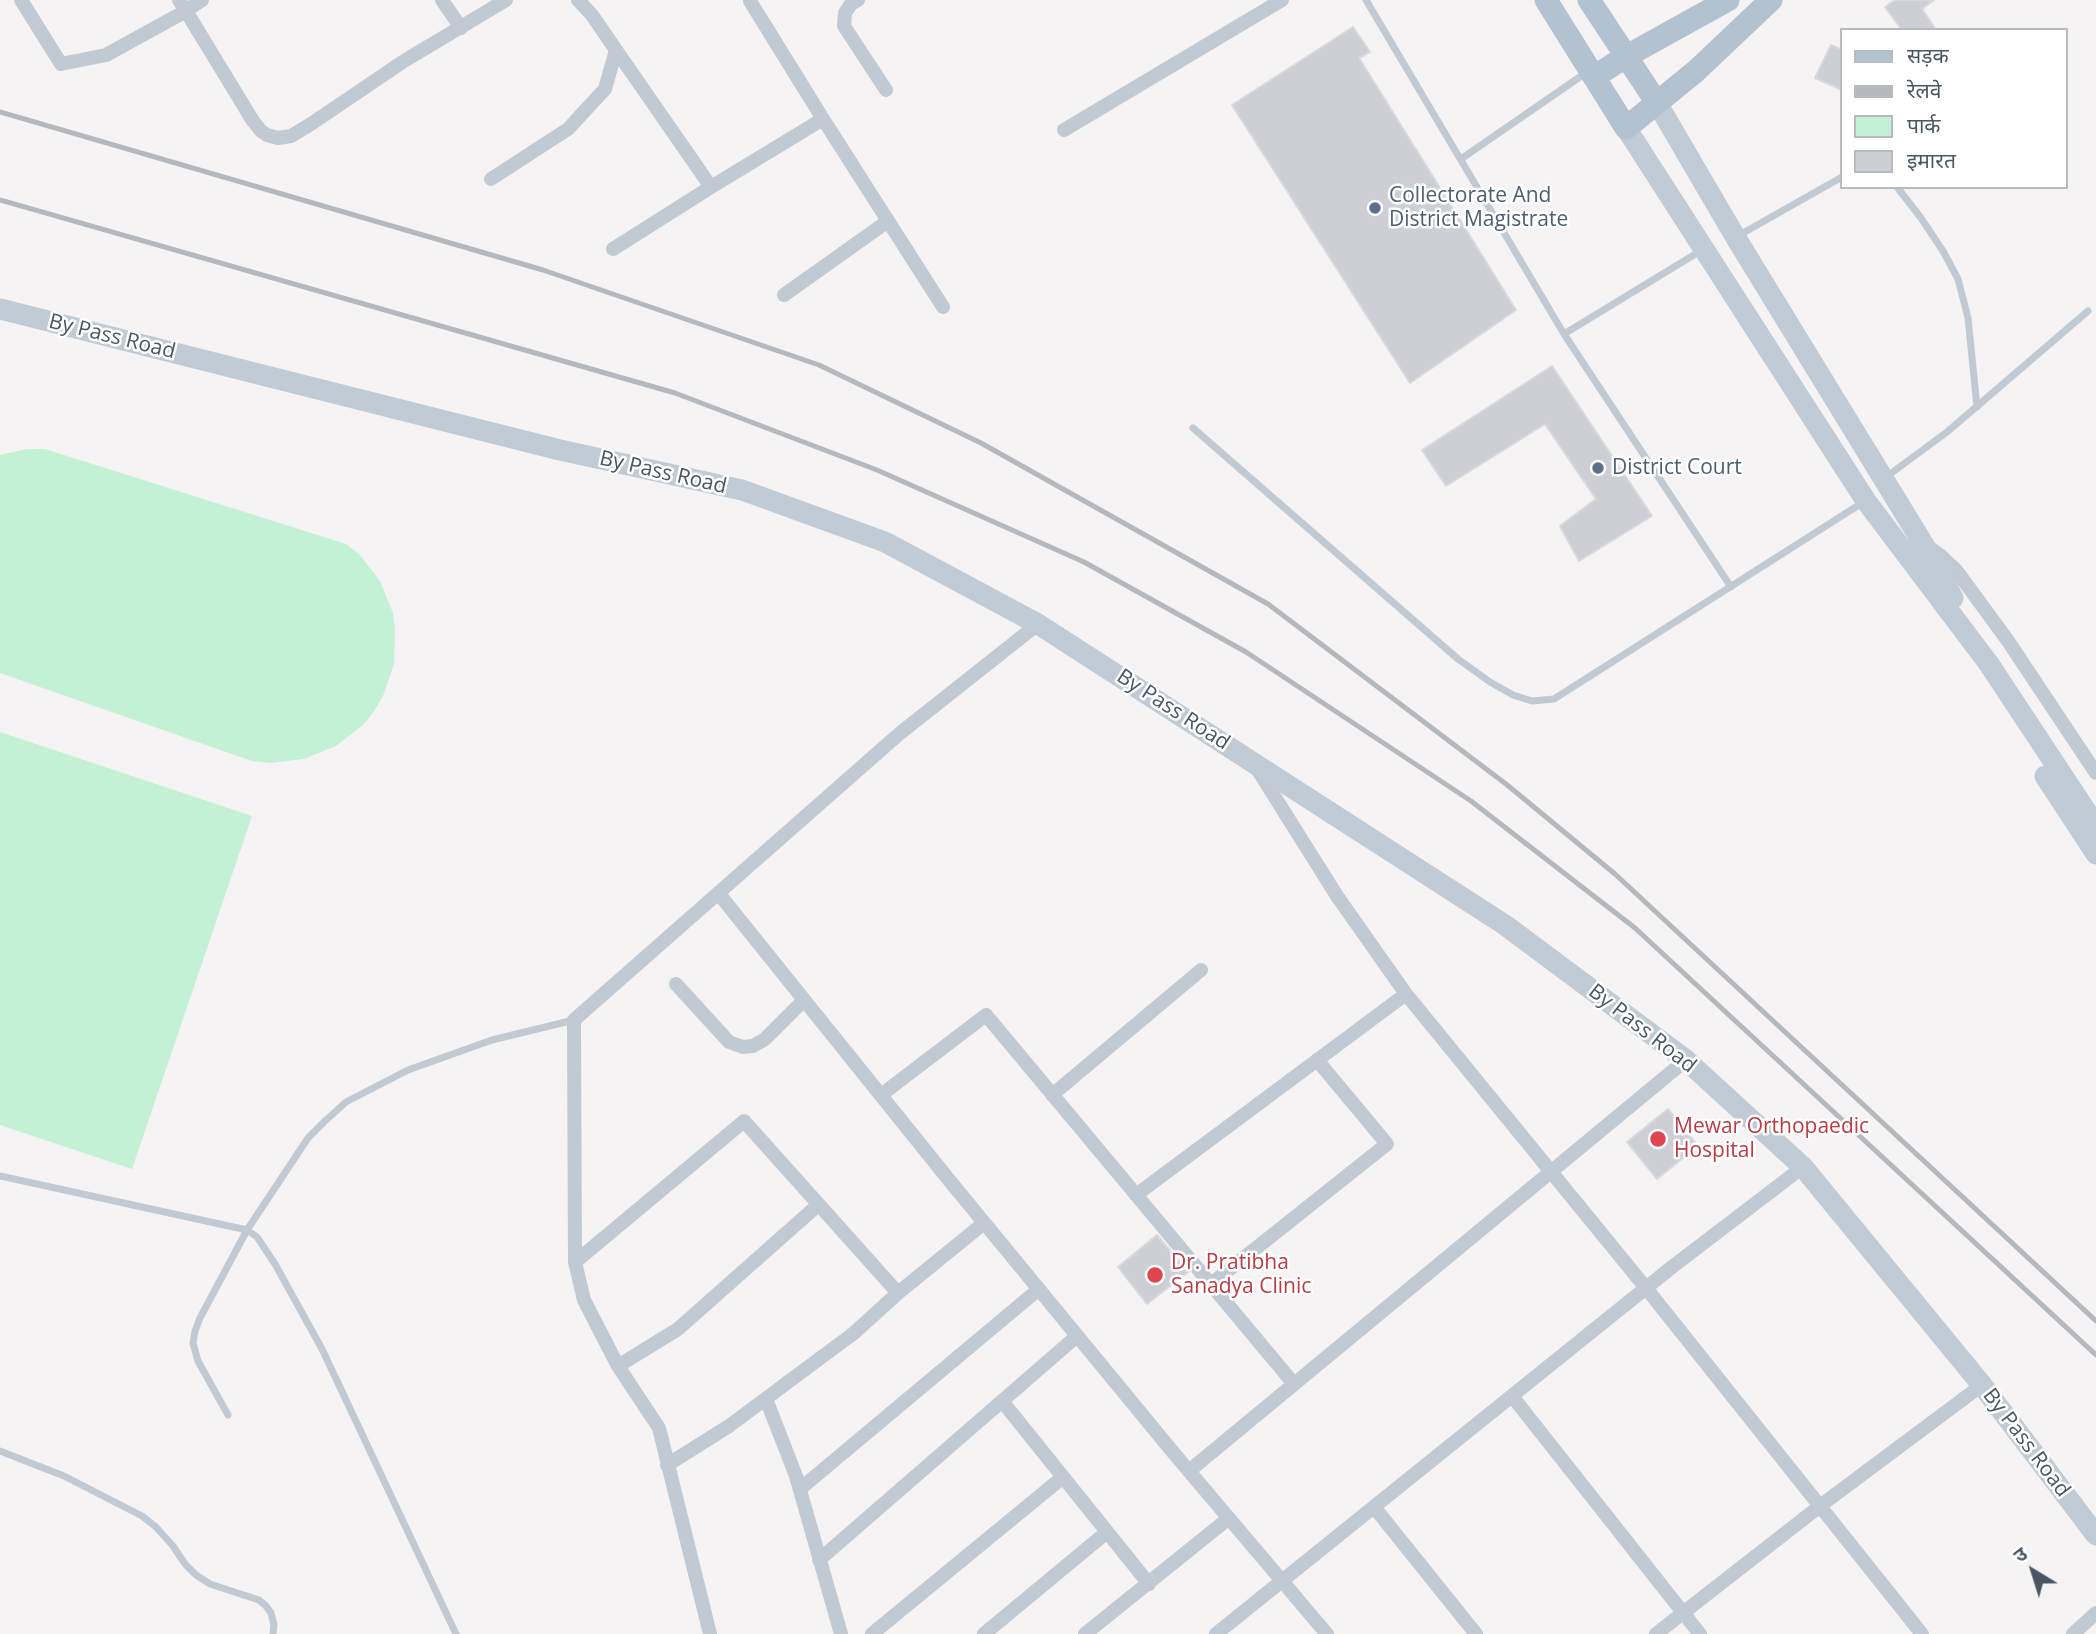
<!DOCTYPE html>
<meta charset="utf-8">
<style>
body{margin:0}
#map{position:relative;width:2096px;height:1634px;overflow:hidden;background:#f5f3f3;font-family:"Open Sans","Noto Sans Devanagari",sans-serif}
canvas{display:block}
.legend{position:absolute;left:1840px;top:28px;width:228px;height:161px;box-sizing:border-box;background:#fff;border:2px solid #b7bbc0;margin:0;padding:9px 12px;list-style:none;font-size:21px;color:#4a5661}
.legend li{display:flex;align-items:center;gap:14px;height:35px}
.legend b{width:35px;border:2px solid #b7bbc0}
.north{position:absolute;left:1998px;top:1536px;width:70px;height:70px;-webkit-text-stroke:5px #fff;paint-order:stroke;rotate:322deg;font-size:19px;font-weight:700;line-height:28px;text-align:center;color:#4a5661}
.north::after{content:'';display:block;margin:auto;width:24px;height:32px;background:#4a5661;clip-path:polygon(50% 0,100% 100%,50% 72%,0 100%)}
</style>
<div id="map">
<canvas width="2096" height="1634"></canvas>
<ul class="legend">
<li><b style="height:9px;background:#b3c2d1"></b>सड़क</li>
<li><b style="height:9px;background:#b5b8bd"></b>रेलवे</li>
<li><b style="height:19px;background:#c3f1d5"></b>पार्क</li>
<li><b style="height:19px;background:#cdcfd5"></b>इमारत</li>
</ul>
<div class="north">उ</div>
</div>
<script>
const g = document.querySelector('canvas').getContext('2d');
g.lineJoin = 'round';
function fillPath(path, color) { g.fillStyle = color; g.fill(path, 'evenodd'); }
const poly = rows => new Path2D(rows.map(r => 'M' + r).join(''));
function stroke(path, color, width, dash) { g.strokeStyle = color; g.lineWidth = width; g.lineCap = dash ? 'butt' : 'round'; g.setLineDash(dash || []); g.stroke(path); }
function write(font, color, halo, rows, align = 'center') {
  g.font = font + ' "Open Sans",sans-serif'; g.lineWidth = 5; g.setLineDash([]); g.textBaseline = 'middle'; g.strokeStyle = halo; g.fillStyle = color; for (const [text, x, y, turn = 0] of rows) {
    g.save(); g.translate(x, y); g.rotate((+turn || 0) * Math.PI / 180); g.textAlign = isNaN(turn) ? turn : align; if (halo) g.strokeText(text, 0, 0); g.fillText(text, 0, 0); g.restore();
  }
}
fillPath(poly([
 [27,449,45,449,346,544,359,554,380,581,393,613,395,629,394,664,383,696,374,711,363,725,336,746,304,759,270,763,252,761,0,673,0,455],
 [0,732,252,816,132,1169,0,1125]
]), '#c3f1d5');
const building = poly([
 [1895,0,1934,0,1922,9,1936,30,1902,30,1885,7,1895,0],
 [1353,27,1370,52,1359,58,1516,310,1410,383,1232,105,1353,27],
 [1831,45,1842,50,1842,90,1815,78,1831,45],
 [1552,366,1652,516,1579,561,1560,526,1596,499,1545,424,1446,486,1422,450,1552,366],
 [1668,1109,1698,1146,1657,1179,1627,1142,1668,1109],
 [1157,1235,1188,1272,1147,1304,1118,1267,1157,1235]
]);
fillPath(building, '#cdcfd5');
stroke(building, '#d7d9de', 2);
stroke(poly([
 [1366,0,1564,334],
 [1461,159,1587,72],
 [1897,187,1921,218,1943,251,1958,279,1968,318,1977,407],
 [1736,237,1842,177],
 [1702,250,1564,334,1731,587],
 [1193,428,1458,659,1490,682,1513,695,1532,701,1554,699,1862,503],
 [1886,477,1947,432,2088,311],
 [0,1176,247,1230,257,1237,275,1264,322,1349,456,1634],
 [228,1415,198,1361,193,1343,195,1331,200,1318,247,1230,308,1138,325,1121,346,1102,408,1070,492,1040,574,1020],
 [0,1451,64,1476,142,1516,156,1527,173,1546,185,1564,196,1575,210,1584,259,1600,266,1606,271,1613,274,1625,273,1634]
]), '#c1cad2', 7);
stroke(poly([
 [21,0,61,64,106,55,186,11,253,121,261,131,267,135,278,138,291,136,311,124,404,61,506,0],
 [179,0,186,11,202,0],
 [442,0,461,28],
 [858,0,851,4,845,13,844,26,886,90],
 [616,50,711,187,823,119,750,1],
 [823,119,943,307],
 [1064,130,1282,0],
 [491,179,568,129,605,89,616,50,592,15,578,0],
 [613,249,711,187],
 [784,295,888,221],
 [1926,545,1941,556,1956,570,2008,641,2096,773],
 [1256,767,1337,896,1406,994,1646,1288,1922,1634],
 [719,894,949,1180,1172,1451,1327,1634],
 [676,984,729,1042,743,1047,753,1046,765,1039,804,1000],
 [881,1095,986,1015,1294,1384],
 [1052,1095,1201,970],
 [1136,1195,1406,994],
 [575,1262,744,1121,898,1293],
 [1211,1284,1387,1144,1317,1060],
 [618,1366,678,1329,818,1205],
 [1512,1396,1700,1634],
 [766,1399,796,1476,841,1634],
 [1002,1401,1149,1584],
 [667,1465,729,1426,854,1333,898,1293,984,1223],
 [1189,1471,1686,1060],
 [800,1489,1039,1289],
 [1374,1507,1476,1634],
 [819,1560,1077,1336],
 [710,1634,659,1428,618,1366,584,1300,575,1262,574,1020,899,734,1038,624],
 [872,1634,1063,1477],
 [984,1634,1107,1532],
 [1085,1634,1229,1518],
 [1216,1634,1672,1267,1803,1167],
 [1656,1634,1820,1506,1982,1385],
 [2073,1634,2096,1613]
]), '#c1cad2', 14);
stroke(poly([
 [1657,103,1736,238,1924,545,1953,598],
 [1626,128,1866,501,1989,664,2096,826],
 [0,309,560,450,742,490,885,542,1038,624,1505,925,1686,1060,1803,1167,1982,1385,2096,1535],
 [2045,776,2096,854]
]), '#c1cbd6', 21);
stroke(poly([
 [1546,0,1626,128,1696,71,1771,0],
 [1589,0,1657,103],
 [1594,77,1625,57,1728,0]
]), '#b3c2d1', 23);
stroke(poly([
 [0,112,543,270,819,365,981,443,1268,604,1506,784,1615,874,2096,1321],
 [0,200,675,393,877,470,1084,562,1246,652,1471,801,1635,928,2096,1355]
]), '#b5b8bd', 5);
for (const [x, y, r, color] of [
 [1375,208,7,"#5c6f8a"],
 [1598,468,7,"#5c6f8a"],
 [1658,1139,9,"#e0444e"],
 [1155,1275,9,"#e0444e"]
]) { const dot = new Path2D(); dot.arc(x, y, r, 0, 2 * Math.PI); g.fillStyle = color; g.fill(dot); stroke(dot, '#fff', 2.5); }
write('21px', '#4e5e75', '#fff', [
 ["Collectorate And",1389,196],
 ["District Magistrate",1389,220],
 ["District Court",1612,468]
], 'left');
write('21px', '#4a5661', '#fff', [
 ["By Pass Road",112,337,14],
 ["By Pass Road",663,473,13],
 ["By Pass Road",1173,710,33],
 ["By Pass Road",1642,1029,38],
 ["By Pass Road",2026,1443,53]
]);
write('21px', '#be3a42', '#fff', [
 ["Mewar Orthopaedic",1674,1127],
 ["Hospital",1674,1151],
 ["Dr. Pratibha",1171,1263],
 ["Sanadya Clinic",1171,1287]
], 'left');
</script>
